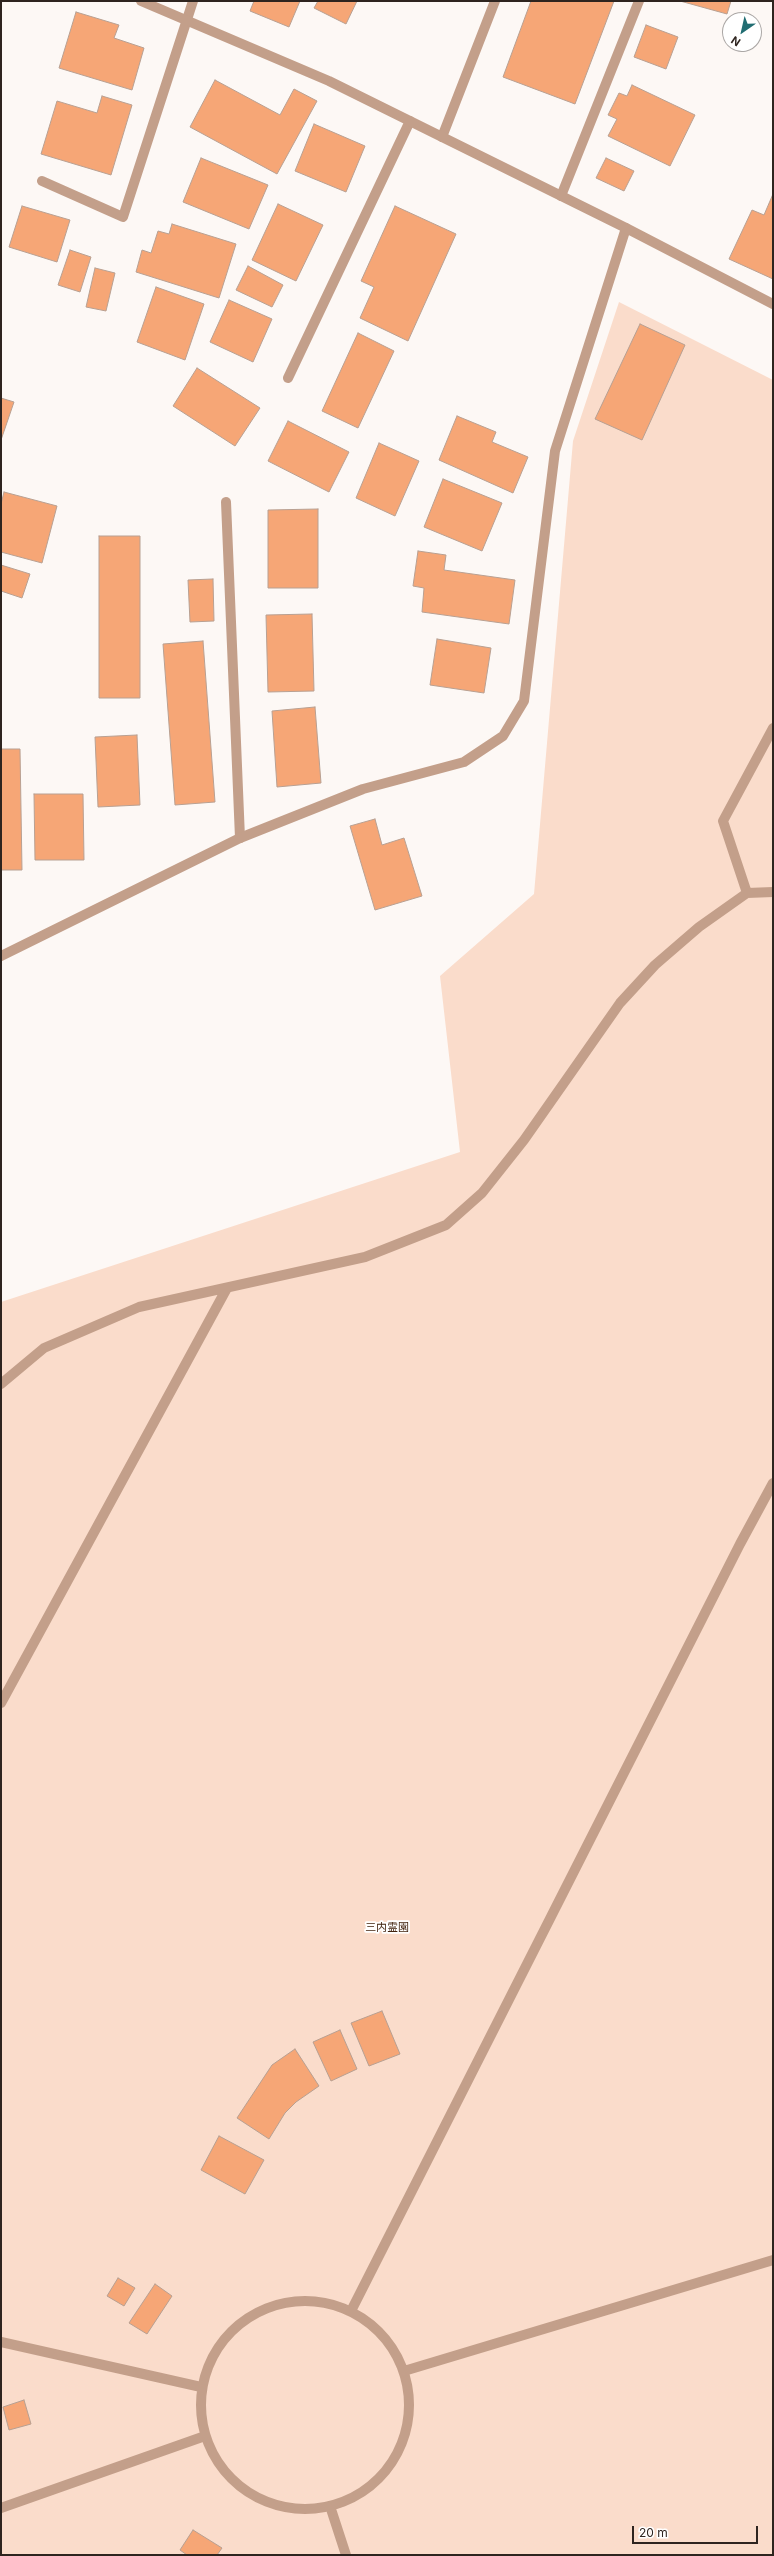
<!DOCTYPE html>
<meta charset="utf-8">
<style>
body{margin:0}
#map{position:relative;width:774px;height:2556px;overflow:hidden;background:#fdf8f5;font-family:Inter,sans-serif}
canvas{display:block}
.frame{position:absolute;inset:0;border:2px solid #2e241f;pointer-events:none}
.north{position:absolute;left:722px;top:12px;width:40px;height:40px;box-sizing:border-box;background:#fff;border:1px solid #aba7a5;border-radius:50%;rotate:214deg;font-size:11px;font-weight:700;line-height:16px;text-align:center;color:#2e241f}
.north::after{content:'';display:block;margin:auto;width:14px;height:18px;background:#216d72;clip-path:polygon(50% 0,100% 100%,50% 72%,0 100%)}
.scale{position:absolute;left:632px;top:2526px;width:126px;height:18px;box-sizing:border-box;border:2px solid #2e241f;border-top:0;padding-left:5px;font-size:12px;line-height:14px;white-space:nowrap;color:#2e241f;-webkit-text-stroke:3px #fff;paint-order:stroke}
</style>
<div id="map">
<canvas width="774" height="2556"></canvas>
<div class="frame"></div>
<div class="north">N</div>
<div class="scale">20 m</div>
</div>
<script>
const g = document.querySelector('canvas').getContext('2d');
g.lineJoin = 'round';
function fillPath(path, color) { g.fillStyle = color; g.fill(path, 'evenodd'); }
const poly = rows => new Path2D(rows.map(r => 'M' + r).join(''));
function stroke(path, color, width, dash) { g.strokeStyle = color; g.lineWidth = width; g.lineCap = dash ? 'butt' : 'round'; g.setLineDash(dash || []); g.stroke(path); }
function write(font, color, halo, rows, align = 'center') {
  g.font = font + ' Inter,"Noto Sans JP",sans-serif'; g.lineWidth = 3.5; g.setLineDash([]); g.textBaseline = 'middle'; g.strokeStyle = halo; g.fillStyle = color; for (const [text, x, y, turn = 0] of rows) {
    g.save(); g.translate(x, y); g.rotate((+turn || 0) * Math.PI / 180); g.textAlign = isNaN(turn) ? turn : align; if (halo) g.strokeText(text, 0, 0); g.fillText(text, 0, 0); g.restore();
  }
}
fillPath(poly([
 [619,302,773,380,773,2555,1,2555,1,1302,460,1152,440,976,534,894,573,441]
]), '#fadccb');
const building = poly([
 [254,1,300,1,289,27,250,11,254,1],
 [318,1,357,1,346,24,314,8,318,1],
 [531,1,614,1,575,104,503,77,531,1],
 [680,1,731,1,727,14,680,1],
 [76,12,119,25,114,38,144,48,132,90,59,68,76,12],
 [646,25,678,37,666,69,634,57,646,25],
 [215,80,280,115,294,89,317,101,277,174,190,127,215,80],
 [632,85,695,115,670,166,608,136,617,119,608,115,619,93,627,96,632,85],
 [102,96,132,105,111,175,41,154,57,101,97,113,102,96],
 [314,124,365,146,346,192,295,171,314,124],
 [201,158,268,185,249,229,183,202,201,158],
 [606,158,634,171,624,191,596,178,606,158],
 [773,194,773,279,729,259,752,210,764,215,773,194],
 [278,204,323,225,296,281,252,260,278,204],
 [22,206,70,220,57,262,9,247,22,206],
 [395,206,456,234,408,341,360,318,374,287,361,281,395,206],
 [172,224,236,244,219,298,136,272,142,250,151,253,158,231,169,234,172,224],
 [70,250,91,257,80,292,58,285,70,250],
 [248,266,283,285,272,307,236,290,248,266],
 [95,268,115,273,106,311,86,307,95,268],
 [156,287,204,304,185,360,137,342,156,287],
 [229,300,272,319,253,362,210,342,229,300],
 [640,324,685,345,642,440,595,419,640,324],
 [358,333,394,351,358,428,322,411,358,333],
 [197,368,260,408,235,446,173,406,197,368],
 [1,398,14,402,1,440,1,398],
 [457,416,496,432,492,442,528,457,513,493,439,460,457,416],
 [288,421,349,452,329,492,268,461,288,421],
 [379,443,419,461,395,516,356,498,379,443],
 [443,479,502,503,482,551,424,527,443,479],
 [4,492,57,506,42,563,1,552,1,504,4,492],
 [318,509,318,588,268,588,268,510,318,509],
 [99,536,140,536,140,698,99,698,99,536],
 [418,551,446,555,444,570,515,580,509,624,422,612,424,588,413,586,418,551],
 [1,565,30,574,22,598,1,591,1,565],
 [213,579,214,621,190,622,188,580,213,579],
 [312,614,314,691,268,692,266,615,312,614],
 [437,639,491,648,484,693,430,685,437,639],
 [203,641,215,802,175,805,163,644,203,641],
 [315,707,321,783,277,787,272,711,315,707],
 [137,735,140,805,98,807,95,737,137,735],
 [1,749,20,749,22,870,1,870,1,749],
 [34,794,83,794,84,860,35,860,34,794],
 [375,819,382,845,404,838,422,896,375,910,350,826,375,819],
 [382,2011,400,2054,369,2066,351,2023,382,2011],
 [340,2030,357,2069,331,2081,313,2042,340,2030],
 [295,2049,319,2086,296,2102,285,2113,269,2139,237,2118,272,2065,295,2049],
 [219,2136,264,2160,245,2194,201,2170,219,2136],
 [118,2278,135,2288,124,2306,107,2296,118,2278],
 [155,2284,172,2296,147,2334,129,2323,155,2284],
 [24,2400,31,2424,9,2430,3,2407,24,2400],
 [193,2530,222,2548,217,2555,187,2555,180,2550,193,2530]
]);
fillPath(building, '#f6a676');
stroke(building, '#b8a092', 1);
stroke(poly([
 [442,137,495,1],
 [42,181,123,217,193,1],
 [561,196,639,1],
 [288,378,410,121],
 [226,502,240,838],
 [747,893,723,821,773,728],
 [1,1384,44,1348,139,1307,365,1257,446,1225,482,1193,524,1140,620,1003,655,965,699,927,747,893,773,892],
 [1,1703,227,1288],
 '201 2405a104 104 0 1 1 208 0a104 104 0 1 1-208 0Z',
 [351,2311,740,1544,773,1483],
 [1,2342,201,2387],
 [404,2371,773,2260],
 [330,2506,346,2555],
 [1,2508,205,2436]
]), '#c39f8a', 10);
stroke(poly([
 [1,956,240,838,363,789,464,762,503,736,524,701,555,451,626,228]
]), '#c39f8a', 10);
stroke(poly([
 [141,1,329,81,626,228,773,304]
]), '#c39f8a', 10);
write('11px', '#42230e', '#fff', [
 ["三内霊園",387,1928]
]);
</script>
